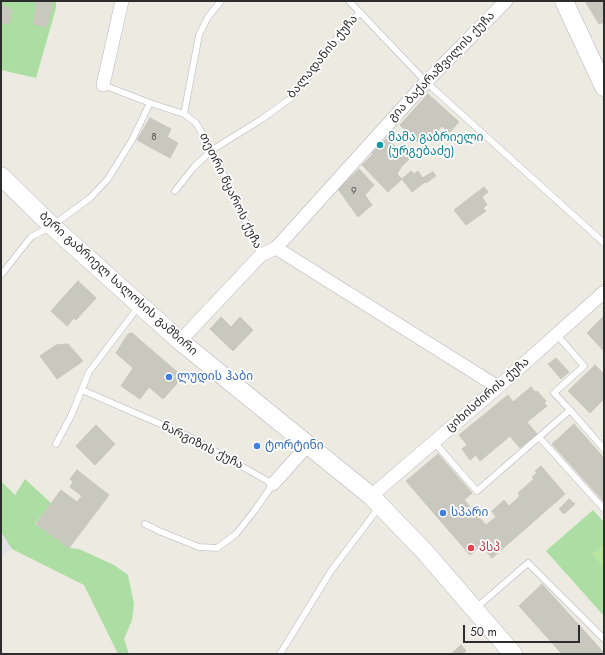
<!DOCTYPE html>
<meta charset="utf-8">
<style>
body{margin:0}
#map{position:relative;width:605px;height:655px;overflow:hidden;background:#edeae1;font-family:Jost,sans-serif}
canvas{display:block}
.frame{position:absolute;inset:0;border:2px solid #2d2d2d;pointer-events:none}
.scale{position:absolute;left:463px;top:625px;width:117px;height:18px;box-sizing:border-box;border:2px solid #2d2d2d;border-top:0;padding-left:5px;font-size:12px;line-height:14px;white-space:nowrap;color:#2d2d2d;-webkit-text-stroke:3px #fff;paint-order:stroke}
</style>
<div id="map">
<canvas width="605" height="655"></canvas>
<div class="frame"></div>
<div class="scale">50 m</div>
</div>
<script>
const g = document.querySelector('canvas').getContext('2d');
g.lineJoin = 'round';
function fillPath(path, color) { g.fillStyle = color; g.fill(path, 'evenodd'); }
const poly = rows => new Path2D(rows.map(r => 'M' + r).join(''));
function stroke(path, color, width, dash) { g.strokeStyle = color; g.lineWidth = width; g.lineCap = dash ? 'butt' : 'round'; g.setLineDash(dash || []); g.stroke(path); }
function write(font, color, halo, rows, align = 'center') {
  g.font = font + ' Jost,"Noto Sans Georgian",sans-serif'; g.lineWidth = 3.5; g.setLineDash([]); g.textBaseline = 'middle'; g.strokeStyle = halo; g.fillStyle = color; for (const [text, x, y, turn = 0] of rows) {
    g.save(); g.translate(x, y); g.rotate((+turn || 0) * Math.PI / 180); g.textAlign = isNaN(turn) ? turn : align; if (halo) g.strokeText(text, 0, 0); g.fillText(text, 0, 0); g.restore();
  }
}
fillPath(poly([
 [1,532,12,549,1,557]
]), '#e4e1e7');
fillPath(poly([
 [1,1,56,1,56,8,36,78,1,70],
 [25,479,51,503,35,524,70,548,79,549,114,565,128,575,134,604,132,620,124,639,129,654,118,654,84,585,12,549,1,532,1,481,15,495],
 [593,510,604,522,604,616,546,551]
]), '#acdea4');
fillPath(poly([
 [604,544,604,568,592,554]
]), '#bae4a1');
const building = poly([
 [37,1,51,1,50,4,52,4,47,27,33,24,37,1],
 [585,1,604,1,604,22,599,24,585,1],
 [1,5,6,6,6,9,12,10,9,24,2,23,1,29,1,5],
 [428,94,459,122,449,133,442,126,433,136,410,114,428,94],
 [410,114,430,133,420,144,400,125,410,114],
 [150,118,171,129,167,137,178,143,170,158,137,140,150,118],
 [386,139,410,158,402,166,395,177,372,153,386,139],
 [373,154,395,177,397,174,402,179,388,192,362,165,373,154],
 [359,169,374,185,365,195,372,205,358,217,338,189,359,169],
 [411,171,414,174,418,171,425,182,412,192,402,179,411,171],
 [433,172,436,176,426,183,422,178,433,172],
 [484,187,488,192,482,197,487,205,483,208,486,211,466,225,454,210,484,187],
 [78,281,96,298,76,320,74,318,67,326,51,311,78,281],
 [604,316,604,351,587,333,604,316],
 [221,317,231,327,240,317,253,330,233,351,210,329,221,317],
 [132,333,183,377,163,399,149,387,140,399,121,386,133,368,116,353,128,334,132,333],
 [68,344,83,361,57,379,40,356,56,345,68,344],
 [556,358,569,372,561,379,548,364,556,358],
 [595,365,604,374,604,399,590,413,568,391,595,365],
 [531,387,535,392,537,391,546,401,544,403,547,406,527,422,537,434,520,448,510,436,480,461,476,455,470,460,462,449,467,445,459,435,508,395,513,402,531,387],
 [574,424,604,458,604,502,552,444,574,424],
 [96,425,115,444,95,465,76,446,96,425],
 [438,454,472,493,464,500,486,525,496,517,492,511,504,500,509,506,520,496,518,493,534,479,532,477,537,473,535,471,541,466,565,494,492,558,481,545,470,555,406,481,438,454],
 [77,470,109,495,69,548,36,524,61,490,77,502,82,496,70,487,73,482,70,479,77,470],
 [569,499,575,504,564,514,559,509,569,499],
 [542,584,604,653,604,654,562,654,519,606,542,584],
 [461,645,466,651,463,654,451,654,461,645]
]);
fillPath(building, '#c9c8bf');
stroke(building, '#c9c6bb', 1);
const lane = poly([
 [349,1,426,82,604,243],
 [103,85,150,103,184,114,196,123,212,150,261,255],
 [184,114,199,35,208,17,221,1],
 [175,191,194,167,212,150,262,119,291,98,310,75,323,54,360,12],
 [1,275,31,237,52,226,90,198,108,179,132,140,150,103],
 [82,390,188,436,273,484,255,510,236,534,217,548,199,547,159,531,145,524],
 [570,410,604,449],
 [539,437,604,509],
 [434,442,477,491,570,410,554,393,584,366,557,335],
 [56,444,71,416,89,372,139,306],
 [476,608,528,563,604,639],
 [280,654,331,571,380,506]
]);
const street = poly([
 [103,85,122,1],
 [276,248,498,387],
 [180,341,261,255,276,248,426,82,506,1],
 [273,484,308,445],
 [371,496,498,387,604,292]
]);
const secondary = poly([
 [564,1,604,87],
 [1,176,52,226,180,341,371,496,425,552,513,654]
]);
stroke(lane, '#b5b4bf', 7);
stroke(street, '#b5b4bf', 14);
stroke(secondary, '#b5b4bf', 19);
stroke(lane, '#fff', 6);
stroke(street, '#fff', 13);
stroke(secondary, '#fff', 18);
for (const [x, y, r, color] of [
 [380,145,4,"#0f9aa8"],
 [169,377,4,"#3f7fe0"],
 [257,446,4,"#3f7fe0"],
 [443,513,4,"#3f7fe0"],
 [471,548,4,"#e0444e"]
]) { const dot = new Path2D(); dot.arc(x, y, r, 0, 2 * Math.PI); g.fillStyle = color; g.fill(dot); stroke(dot, '#fff', 1.5); }
write('10px', '#545452', null, [
 ["8",154,138],
 ["9",354,192]
]);
write('12px', '#2d2d2d', '#fff', [
 ["ბალადანის ქუჩა",323,57,-51],
 ["გია ბაქარაშვილის ქუჩა",442,67,-46],
 ["თეთრი წყაროს ქუჩა",230,191,64],
 ["ბერი გაბრიელ სალოსის გამზირი",118,284,42],
 ["ციხისძირის ქუჩა",488,395,-41],
 ["ნარგიზის ქუჩა",202,446,27]
]);
write('12px', '#0d838f', '#fff', [
 ["მამა გაბრიელი",388,138],
 ["(ურგებაძე)",388,152]
], 'left');
write('12px', '#366cbe', '#fff', [
 ["ლუდის ჰაბი",177,377],
 ["ტორტინი",265,446],
 ["სპარი",451,513]
], 'left');
write('12px', '#be3a42', '#fff', [
 ["პსპ",479,548]
], 'left');
</script>
